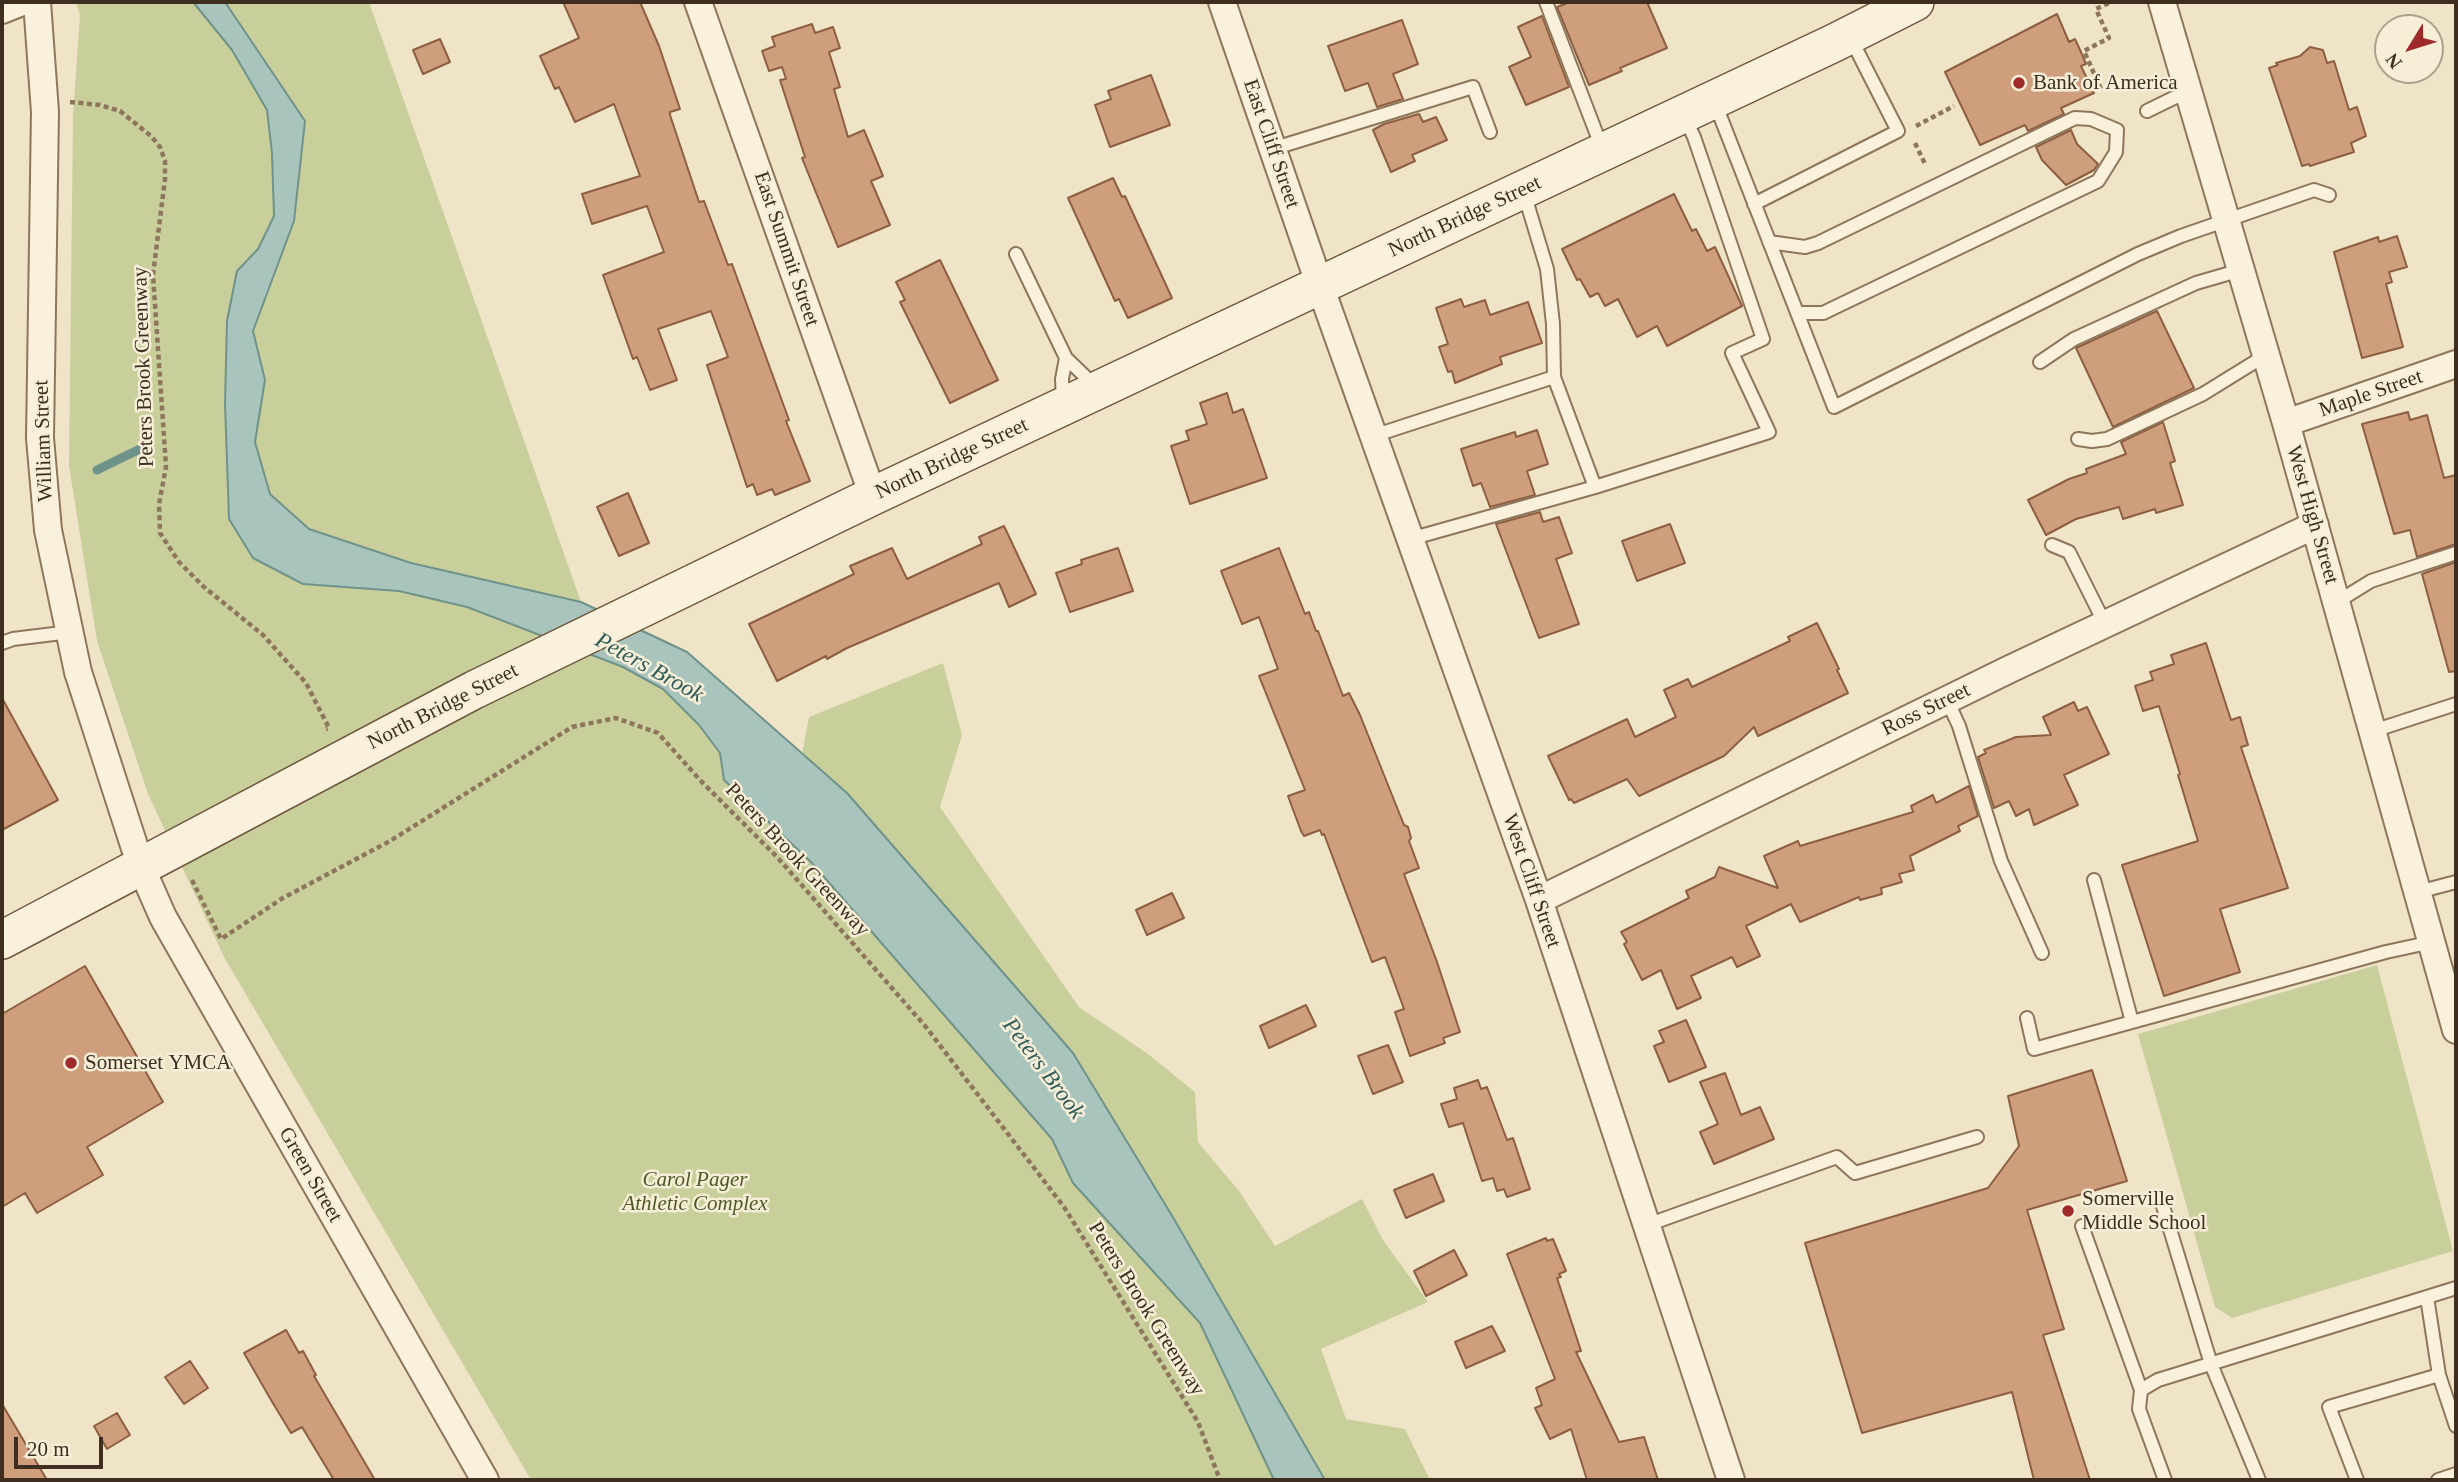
<!DOCTYPE html>
<style>
body{margin:0}
#map{position:relative;width:2458px;height:1482px;overflow:hidden;background:#f0e4c8;font-family:"Times New Roman",serif}
canvas{display:block}
.frame{position:absolute;inset:0;border:4px solid #3d2e20;pointer-events:none}
.north{position:absolute;left:2374px;top:14px;width:70px;height:70px;box-sizing:border-box;background:#f7eed8;border:2px solid #ada18e;border-radius:50%;rotate:232deg;font-size:19px;font-weight:700;line-height:28px;text-align:center;color:#3d2e20}
.north::after{content:'';display:block;margin:auto;width:24px;height:32px;background:#9e2a2b;clip-path:polygon(50% 0,100% 100%,50% 72%,0 100%)}
.scale{position:absolute;left:14px;top:1437px;width:89px;height:32px;box-sizing:border-box;border:4px solid #3d2e20;border-top:0;padding-left:9px;font-size:21px;line-height:24px;white-space:nowrap;color:#3d2e20;-webkit-text-stroke:5px #f7eed8;paint-order:stroke}
</style>
<div id="map">
<canvas width="2458" height="1482"></canvas>
<div class="frame"></div>
<div class="north">N</div>
<div class="scale">20 m</div>
</div>
<script>
const g = document.querySelector('canvas').getContext('2d');
g.lineJoin = 'round';
function fillPath(path, color) { g.fillStyle = color; g.fill(path, 'evenodd'); }
const poly = rows => new Path2D(rows.map(r => 'M' + r).join(''));
function stroke(path, color, width, dash) { g.strokeStyle = color; g.lineWidth = width; g.lineCap = dash ? 'butt' : 'round'; g.setLineDash(dash || []); g.stroke(path); }
function write(font, color, halo, rows, align = 'center') {
  g.font = font + ' "Times New Roman",serif'; g.lineWidth = 5; g.setLineDash([]); g.textBaseline = 'middle'; g.strokeStyle = halo; g.fillStyle = color; for (const [text, x, y, turn = 0] of rows) {
    g.save(); g.translate(x, y); g.rotate((+turn || 0) * Math.PI / 180); g.textAlign = isNaN(turn) ? turn : align; if (halo) g.strokeText(text, 0, 0); g.fillText(text, 0, 0); g.restore();
  }
}
fillPath(poly([
 [76,2,193,2,232,50,267,110,272,153,274,216,258,249,237,271,227,321,225,403,229,519,303,584,399,591,467,607,623,667,663,689,699,725,720,753,724,780,786,838,809,717,943,663,962,735,940,807,1079,1007,1148,1054,1195,1092,1198,1142,1239,1191,1275,1246,1362,1199,1383,1240,1428,1302,1321,1349,1346,1419,1405,1429,1430,1480,531,1480,224,957,148,794,97,641,69,466,73,115,80,15],
 [225,2,369,2,581,602,411,563,309,529,270,494,255,442,265,380,253,331,294,221,305,121],
 [2377,965,2453,1251,2232,1318,2215,1307,2138,1034]
]), '#c9cf9b');
const water = poly([
 [193,2,225,2,305,121,294,221,253,331,265,380,255,442,270,494,309,529,411,563,581,602,687,652,847,793,1073,1053,1174,1219,1325,1480,1274,1480,1200,1323,1073,1183,1052,1139,811,862,724,780,720,753,699,725,663,689,623,667,467,607,399,591,303,584,253,558,229,519,225,403,227,321,237,271,258,249,274,216,272,153,267,110,232,50,193,2]
]);
fillPath(water, '#a9c4bc');
stroke(water, '#6f938a', 2);
stroke(poly([
 [97,470,148,445]
]), '#6f938a', 9);
const building = poly([
 [563,2,640,2,659,46,680,109,670,112,670,115,699,202,704,201,728,265,732,264,789,420,786,421,810,481,775,495,772,489,757,495,753,484,747,487,707,365,728,357,711,311,658,329,677,380,650,390,637,357,633,359,603,275,664,252,647,206,592,224,582,194,640,176,614,104,575,122,559,87,555,89,540,56,579,38,563,2],
 [1570,2,1647,2,1667,48,1620,68,1622,71,1589,85,1557,7,1570,2],
 [2057,14,2069,42,2075,39,2081,52,2086,64,2081,66,2094,93,2061,108,2064,114,2028,131,2025,125,1980,145,1945,72,2057,14],
 [1542,16,1569,87,1526,105,1509,67,1531,57,1518,27,1542,16],
 [1402,20,1418,64,1393,74,1403,99,1377,107,1368,83,1345,91,1328,46,1402,20],
 [812,24,815,33,833,27,840,48,829,52,840,87,834,89,848,137,864,130,883,176,871,181,890,225,838,247,802,158,805,157,780,80,786,79,782,67,769,71,762,51,775,46,772,37,812,24],
 [440,39,450,62,423,74,413,50,440,39],
 [2310,47,2323,50,2327,63,2334,61,2349,110,2357,107,2366,136,2351,143,2354,152,2310,166,2309,164,2302,166,2269,68,2278,65,2276,63,2300,56,2310,47],
 [1151,75,1170,125,1110,147,1095,105,1111,99,1108,91,1151,75],
 [1419,114,1423,122,1436,117,1447,140,1412,155,1415,161,1391,172,1373,130,1384,124,1419,114],
 [2071,130,2077,144,2098,164,2094,170,2066,185,2042,160,2036,147,2071,130],
 [1113,178,1122,197,1125,196,1172,298,1128,318,1119,299,1115,301,1068,198,1113,178],
 [1674,194,1692,231,1696,229,1707,251,1715,247,1742,306,1667,346,1657,326,1637,337,1618,299,1605,306,1598,293,1590,297,1580,279,1577,280,1562,249,1674,194],
 [2397,236,2407,267,2389,272,2392,282,2386,284,2403,347,2362,358,2334,252,2378,237,2379,242,2397,236],
 [940,260,998,380,950,403,900,302,905,300,896,282,940,260],
 [1461,299,1464,307,1485,300,1490,315,1528,302,1542,343,1500,357,1502,364,1455,383,1452,371,1448,372,1439,347,1448,344,1436,308,1461,299],
 [2157,311,2194,388,2113,427,2076,348,2157,311],
 [1227,393,1233,413,1243,409,1267,478,1190,504,1171,446,1189,440,1186,431,1207,424,1200,403,1227,393],
 [2408,412,2410,420,2427,415,2444,478,2456,475,2456,544,2417,557,2410,530,2394,534,2362,424,2408,412],
 [2163,422,2175,461,2170,463,2183,505,2156,513,2155,509,2123,519,2119,507,2076,519,2046,535,2028,500,2069,479,2087,473,2086,469,2126,454,2121,442,2163,422],
 [1537,430,1548,464,1527,471,1535,495,1490,507,1481,483,1473,486,1461,449,1515,432,1516,437,1537,430],
 [628,493,649,543,619,556,597,507,628,493],
 [1540,512,1543,522,1559,517,1572,553,1556,559,1579,624,1539,638,1496,524,1540,512],
 [1670,524,1685,563,1637,581,1622,541,1670,524],
 [1004,526,1036,594,1009,607,999,583,847,648,827,659,826,656,777,681,749,624,854,574,850,566,892,548,907,579,982,544,979,537,1004,526],
 [1118,548,1133,591,1070,612,1056,573,1082,564,1081,560,1118,548],
 [1279,548,1305,614,1309,612,1316,631,1318,631,1343,696,1349,693,1360,715,1404,825,1408,827,1411,838,1409,841,1419,868,1404,874,1437,962,1460,1032,1443,1038,1445,1043,1410,1056,1395,1012,1404,1009,1385,957,1372,962,1324,834,1322,835,1320,830,1304,836,1301,831,1288,796,1305,790,1259,676,1278,669,1259,617,1242,624,1221,571,1279,548],
 [2456,562,2456,671,2449,672,2422,574,2456,562],
 [1817,623,1839,669,1837,670,1848,693,1758,736,1754,727,1724,756,1639,796,1627,779,1574,803,1571,799,1569,800,1548,756,1627,719,1635,737,1676,717,1664,690,1688,679,1692,687,1790,641,1788,637,1817,623],
 [2206,643,2231,720,2240,717,2248,745,2241,747,2288,888,2220,909,2240,972,2164,996,2122,865,2198,841,2178,775,2180,774,2159,706,2143,711,2135,686,2153,680,2150,672,2174,664,2171,655,2206,643],
 [2,698,58,800,2,830,2,698],
 [2074,702,2078,711,2087,707,2109,754,2064,775,2078,805,2034,825,2029,809,2016,816,2009,801,1994,808,1978,757,1986,753,1984,750,2016,737,2051,735,2043,717,2074,702],
 [1969,786,1978,816,1958,826,1960,831,1910,856,1914,870,1899,874,1902,882,1881,888,1882,894,1860,900,1859,897,1800,922,1791,904,1746,926,1760,956,1737,967,1732,957,1691,976,1701,998,1677,1009,1661,970,1642,980,1624,944,1627,942,1621,932,1689,898,1686,891,1715,877,1719,867,1778,888,1764,856,1798,841,1800,846,1913,812,1911,806,1933,795,1936,803,1969,786],
 [1172,893,1184,918,1147,935,1136,910,1172,893],
 [85,966,163,1102,87,1147,103,1175,37,1213,25,1193,2,1207,2,1014,85,966],
 [1306,1005,1316,1026,1269,1048,1260,1026,1306,1005],
 [1686,1020,1706,1067,1669,1082,1654,1046,1664,1042,1659,1031,1686,1020],
 [1388,1045,1403,1082,1373,1094,1358,1056,1388,1045],
 [2092,1070,2127,1181,2027,1210,2064,1329,2043,1335,2090,1480,2034,1480,2012,1392,1862,1433,1805,1243,1988,1188,2019,1146,2008,1096,2092,1070],
 [1725,1073,1741,1115,1760,1107,1774,1139,1714,1164,1700,1132,1718,1124,1700,1082,1725,1073],
 [1478,1080,1481,1089,1487,1087,1507,1140,1513,1138,1530,1189,1507,1197,1504,1189,1497,1191,1493,1178,1482,1181,1463,1123,1449,1127,1441,1104,1457,1099,1454,1088,1478,1080],
 [1433,1174,1444,1201,1406,1218,1394,1190,1433,1174],
 [1546,1238,1547,1241,1553,1239,1566,1271,1559,1274,1561,1277,1557,1278,1581,1351,1576,1352,1619,1442,1644,1437,1658,1480,1587,1480,1571,1429,1550,1439,1535,1408,1542,1405,1536,1388,1555,1379,1507,1254,1546,1238],
 [1454,1250,1467,1275,1426,1296,1414,1271,1454,1250],
 [1492,1326,1505,1351,1466,1368,1455,1342,1492,1326],
 [286,1330,299,1353,303,1351,316,1375,314,1376,375,1480,334,1480,302,1427,291,1433,271,1400,244,1353,286,1330],
 [190,1361,208,1388,184,1404,165,1377,190,1361],
 [2,1404,47,1480,2,1480,2,1404],
 [117,1413,130,1435,107,1449,94,1426,117,1413]
]);
fillPath(building, '#cf9f7d');
stroke(building, '#8d5f41', 2);
const lane = poly([
 [1546,2,1602,148],
 [1715,103,1834,407,2138,254,2181,236,2314,190,2329,195],
 [2147,111,2188,91],
 [1272,149,1473,87,1490,132],
 [1754,204,1898,131,1851,39],
 [1769,242,1805,247,1818,243,2075,118,2091,119,2117,130,2116,152,2098,181,1823,313,1797,313],
 [1016,254,1066,358],
 [2040,362,2074,339,2196,283,2241,270],
 [1063,402,1062,379,1066,358,1096,387],
 [1373,436,1554,377,1553,324,1547,269,1524,193],
 [2078,439,2092,441,2107,439,2203,394,2266,355],
 [1595,487,1769,432,1732,353,1763,339,1694,137,1685,118],
 [1410,539,1595,487,1554,377],
 [2052,545,2069,552,2105,624],
 [2337,602,2371,581,2456,553],
 [2,643,13,639,70,632],
 [1947,700,1959,726,2001,861,2042,953],
 [2373,731,2456,704],
 [2094,880,2132,1022],
 [2418,892,2456,882],
 [2027,1018,2034,1049,2386,952,2432,942],
 [2162,1203,2211,1364,2259,1480],
 [1647,1225,1837,1157,1855,1173,1977,1137],
 [2082,1226,2141,1390,2139,1409,2165,1480],
 [2427,1297,2456,1288],
 [2141,1390,2158,1380,2427,1297,2439,1375],
 [2357,1480,2329,1407,2439,1375,2456,1426],
 [2438,1480,2456,1474]
]);
const street = poly([
 [37,2,45,112,40,438,48,530,78,672,141,867,163,917,485,1480],
 [698,2,873,496],
 [1222,2,1320,286,1539,900,1731,1480],
 [2162,2,2286,423,2456,1030],
 [2,10,22,2],
 [2286,423,2456,364],
 [1539,900,2010,669,2315,525]
]);
const secondary = poly([
 [2,940,474,690,873,496,1834,43,1915,2]
]);
stroke(lane, '#8d765c', 16);
stroke(street, '#8d765c', 30);
stroke(secondary, '#6f573f', 40);
stroke(poly([
 [2101,89,2084,51,2109,38,2096,9,2111,2],
 [70,102,100,105,120,111,151,136,160,147,165,161,165,179,153,275,166,467,159,504,160,533,179,562,204,587,263,635,306,683,329,728,326,729],
 [1916,126,1954,106],
 [1915,143,1926,166],
 [192,880,221,939,283,898,390,841,572,727,616,718,658,733,700,780,778,858,926,1027,1064,1207,1198,1422,1220,1480]
]), '#8d765c', 4.5, [5, 3.5]);
stroke(lane, '#faf1dc', 12);
stroke(street, '#faf1dc', 26);
stroke(secondary, '#faf1dc', 37);
for (const [x, y, r, color] of [
 [2019,83,7,"#9e2a2b"],
 [71,1063,7,"#9e2a2b"],
 [2068,1211,7,"#9e2a2b"]
]) { const dot = new Path2D(); dot.arc(x, y, r, 0, 2 * Math.PI); g.fillStyle = color; g.fill(dot); stroke(dot, '#f7eed8', 2.5); }
write('21px', '#3d2e20', '#f7eed8', [
 ["Bank of America",2033,83],
 ["Somerset YMCA",85,1063],
 ["Somerville",2082,1199],
 ["Middle School",2082,1223]
], 'left');
write('21px', '#3d2e20', '#f7eed8', [
 ["East Cliff Street",1271,144,71],
 ["North Bridge Street",1465,217,-25],
 ["East Summit Street",786,249,71],
 ["Peters Brook Greenway",144,367,-92],
 ["Maple Street",2371,394,-19],
 ["William Street",44,441,-92],
 ["North Bridge Street",952,459,-25],
 ["West High Street",2312,515,74],
 ["North Bridge Street",443,707,-27],
 ["Ross Street",1926,710,-26],
 ["Peters Brook Greenway",797,860,47],
 ["West Cliff Street",1531,881,71],
 ["Green Street",310,1175,60],
 ["Peters Brook Greenway",1146,1309,58]
]);
write('italic 21px', '#4d5a26', '#f7eed8', [
 ["Carol Pager",695,1180],
 ["Athletic Complex",695,1204]
]);
write('italic 23px', '#2f5d5a', '#f7eed8', [
 ["Peters Brook",649,668,29],
 ["Peters Brook",1043,1069,53]
]);
</script>
